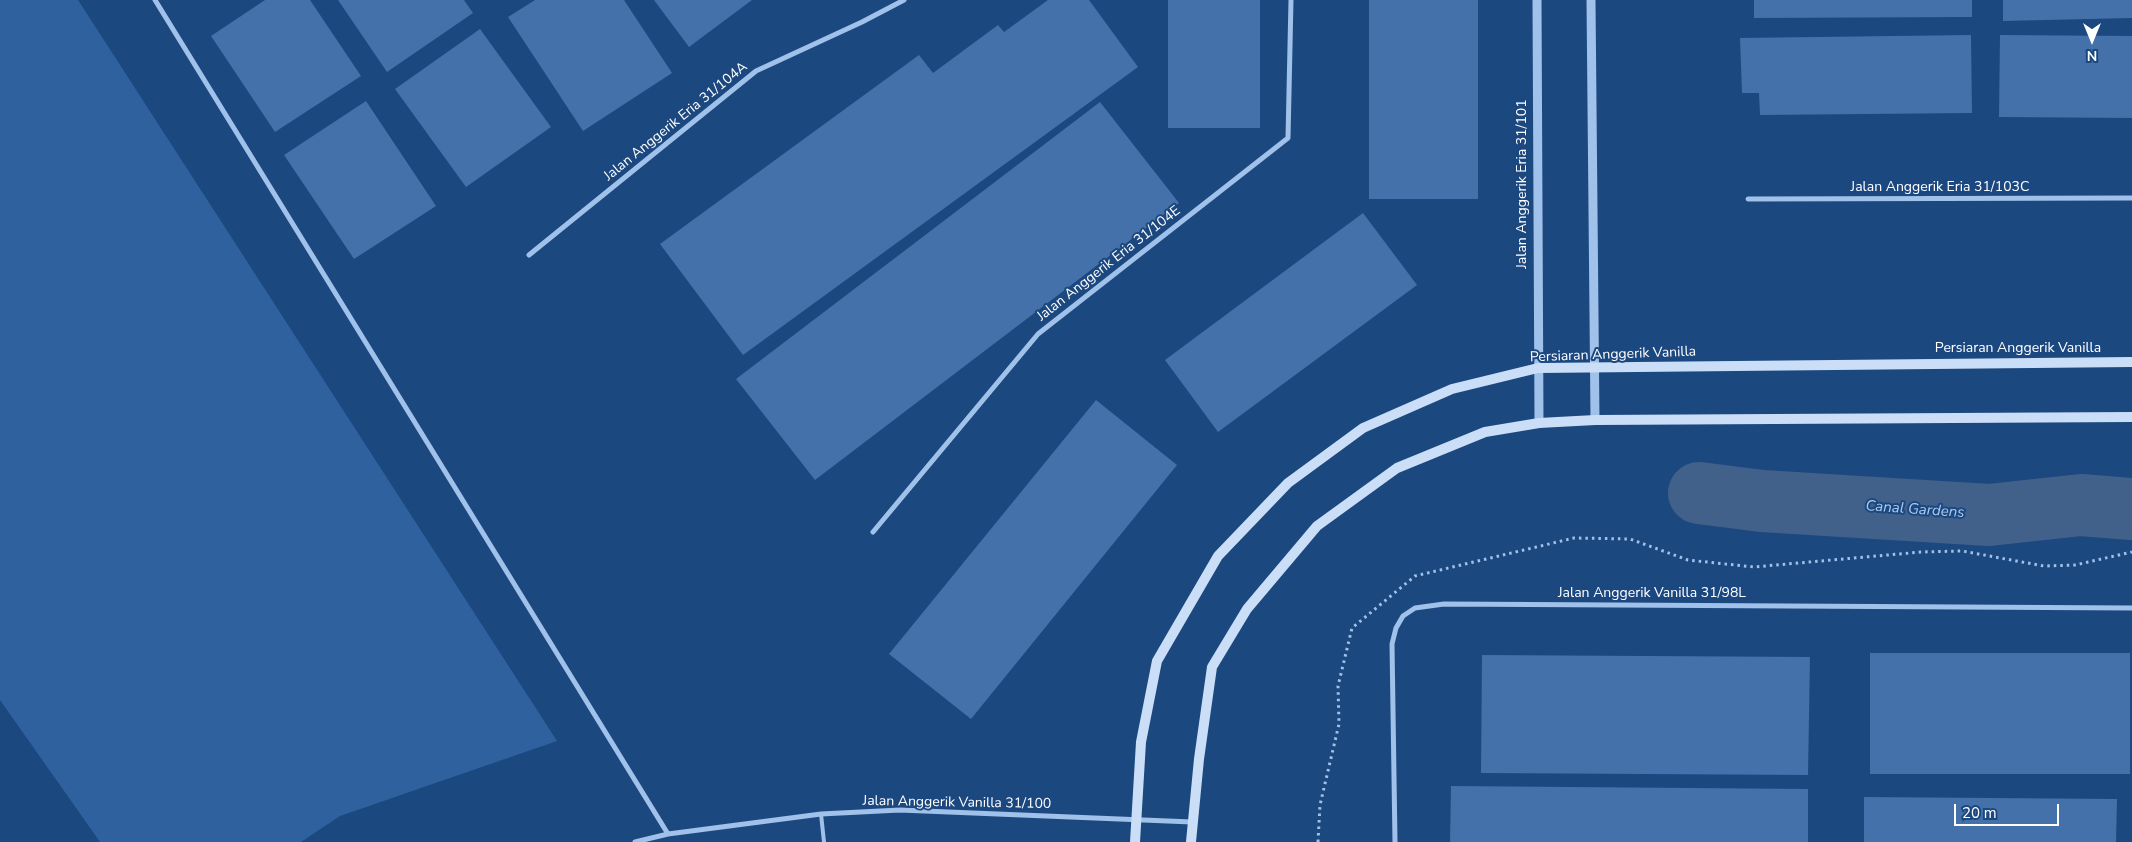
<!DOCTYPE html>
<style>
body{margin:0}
#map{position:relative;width:2132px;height:842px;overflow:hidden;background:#1c4880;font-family:"Nunito Sans",sans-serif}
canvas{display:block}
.north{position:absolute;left:2067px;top:15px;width:50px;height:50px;-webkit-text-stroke:4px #1c4880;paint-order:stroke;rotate:180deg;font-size:14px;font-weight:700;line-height:20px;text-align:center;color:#fff}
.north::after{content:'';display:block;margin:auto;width:18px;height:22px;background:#fff;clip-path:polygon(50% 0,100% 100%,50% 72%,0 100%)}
.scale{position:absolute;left:1954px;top:804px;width:105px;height:22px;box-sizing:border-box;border:2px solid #fff;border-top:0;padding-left:6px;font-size:15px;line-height:18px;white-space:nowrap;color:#fff;-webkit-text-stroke:4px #1c4880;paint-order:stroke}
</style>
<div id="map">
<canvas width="2132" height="842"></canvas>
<div class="north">N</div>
<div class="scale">20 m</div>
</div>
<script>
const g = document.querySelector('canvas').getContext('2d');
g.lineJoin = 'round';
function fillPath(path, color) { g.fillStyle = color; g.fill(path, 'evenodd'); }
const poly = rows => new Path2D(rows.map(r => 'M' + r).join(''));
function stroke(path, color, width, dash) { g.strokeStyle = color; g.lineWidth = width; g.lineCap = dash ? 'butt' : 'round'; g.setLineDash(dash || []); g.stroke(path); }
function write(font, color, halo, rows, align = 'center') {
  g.font = font + ' "Nunito Sans",sans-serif'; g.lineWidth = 4; g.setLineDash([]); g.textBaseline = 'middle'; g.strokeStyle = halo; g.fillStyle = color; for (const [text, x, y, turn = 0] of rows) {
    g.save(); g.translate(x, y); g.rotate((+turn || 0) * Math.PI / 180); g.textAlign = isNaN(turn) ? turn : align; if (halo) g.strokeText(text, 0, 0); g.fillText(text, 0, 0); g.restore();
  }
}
fillPath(poly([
 [0,0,78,0,557,741,340,816,301,842,100,842,0,700]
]), '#2f619f');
stroke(poly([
 [1699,493,1762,501,1989,515,2081,505,2132,509]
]), '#41618a', 62);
fillPath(poly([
 [265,0,310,0,361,76,275,132,211,36],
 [338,0,464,0,473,13,387,72],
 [535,0,624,0,672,73,583,131,508,17],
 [654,0,752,0,689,47],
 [1048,0,1089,0,1138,67,743,355,660,244,919,55,933,73,998,25,1004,32],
 [1168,0,1260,0,1260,128,1168,128],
 [1369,0,1478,0,1478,199,1369,199],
 [1754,0,1972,0,1972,17,1754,18],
 [2003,0,2132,0,2132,18,2003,21],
 [480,29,551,127,466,187,395,89],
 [1971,35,1972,113,1760,115,1759,93,1742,93,1740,38],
 [2000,35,2132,36,2132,118,1999,117],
 [366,101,436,206,354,259,284,155],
 [1100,102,1179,203,815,480,736,379],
 [1363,213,1417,285,1218,432,1165,360],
 [1096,400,1177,465,971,719,889,654],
 [1870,653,2130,653,2130,774,1870,774],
 [1482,655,1810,657,1808,775,1481,773],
 [1451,786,1808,789,1808,842,1450,842],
 [1864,797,2117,799,2116,842,1864,842]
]), '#4471aa');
stroke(poly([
 [1318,842,1320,805,1339,724,1338,686,1352,628,1415,576,1574,538,1630,539,1688,560,1754,567,1921,552,1962,551,2044,566,2075,565,2132,552]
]), '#a0c1e9', 3, [2.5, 4]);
stroke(poly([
 [821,814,824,842]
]), '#a0c1e9', 4);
stroke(poly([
 [155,0,668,834],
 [1748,199,2132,198],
 [529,255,756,71,862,22,904,0],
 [873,532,1038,334,1288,138,1291,0],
 [635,842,668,834,821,814,900,810,1192,822],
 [1395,842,1392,644,1396,628,1403,616,1415,608,1444,604,2132,608]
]), '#a0c1e9', 5);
stroke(poly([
 [1537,0,1539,423],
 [1591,0,1595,420]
]), '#a0c1e9', 9);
stroke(poly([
 [1135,842,1141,742,1157,661,1218,556,1288,483,1363,428,1452,389,1538,368,2132,362],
 [1191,842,1199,759,1212,667,1247,609,1317,526,1397,468,1485,432,1539,423,1595,420,2132,417]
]), '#cbdef7', 10);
write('14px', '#fff', '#1c4880', [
 ["Jalan Anggerik Eria 31/104A",676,122,-39],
 ["Jalan Anggerik Eria 31/101",1523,184,-90],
 ["Jalan Anggerik Eria 31/103C",1940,188],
 ["Jalan Anggerik Eria 31/104E",1109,264,-38],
 ["Persiaran Anggerik Vanilla",2018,349],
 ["Persiaran Anggerik Vanilla",1613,355,-2],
 ["Jalan Anggerik Vanilla 31/98L",1652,594],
 ["Jalan Anggerik Vanilla 31/100",957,803,1]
]);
write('italic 15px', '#abcbf1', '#1c4880', [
 ["Canal Gardens",1915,510,4]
]);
</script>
